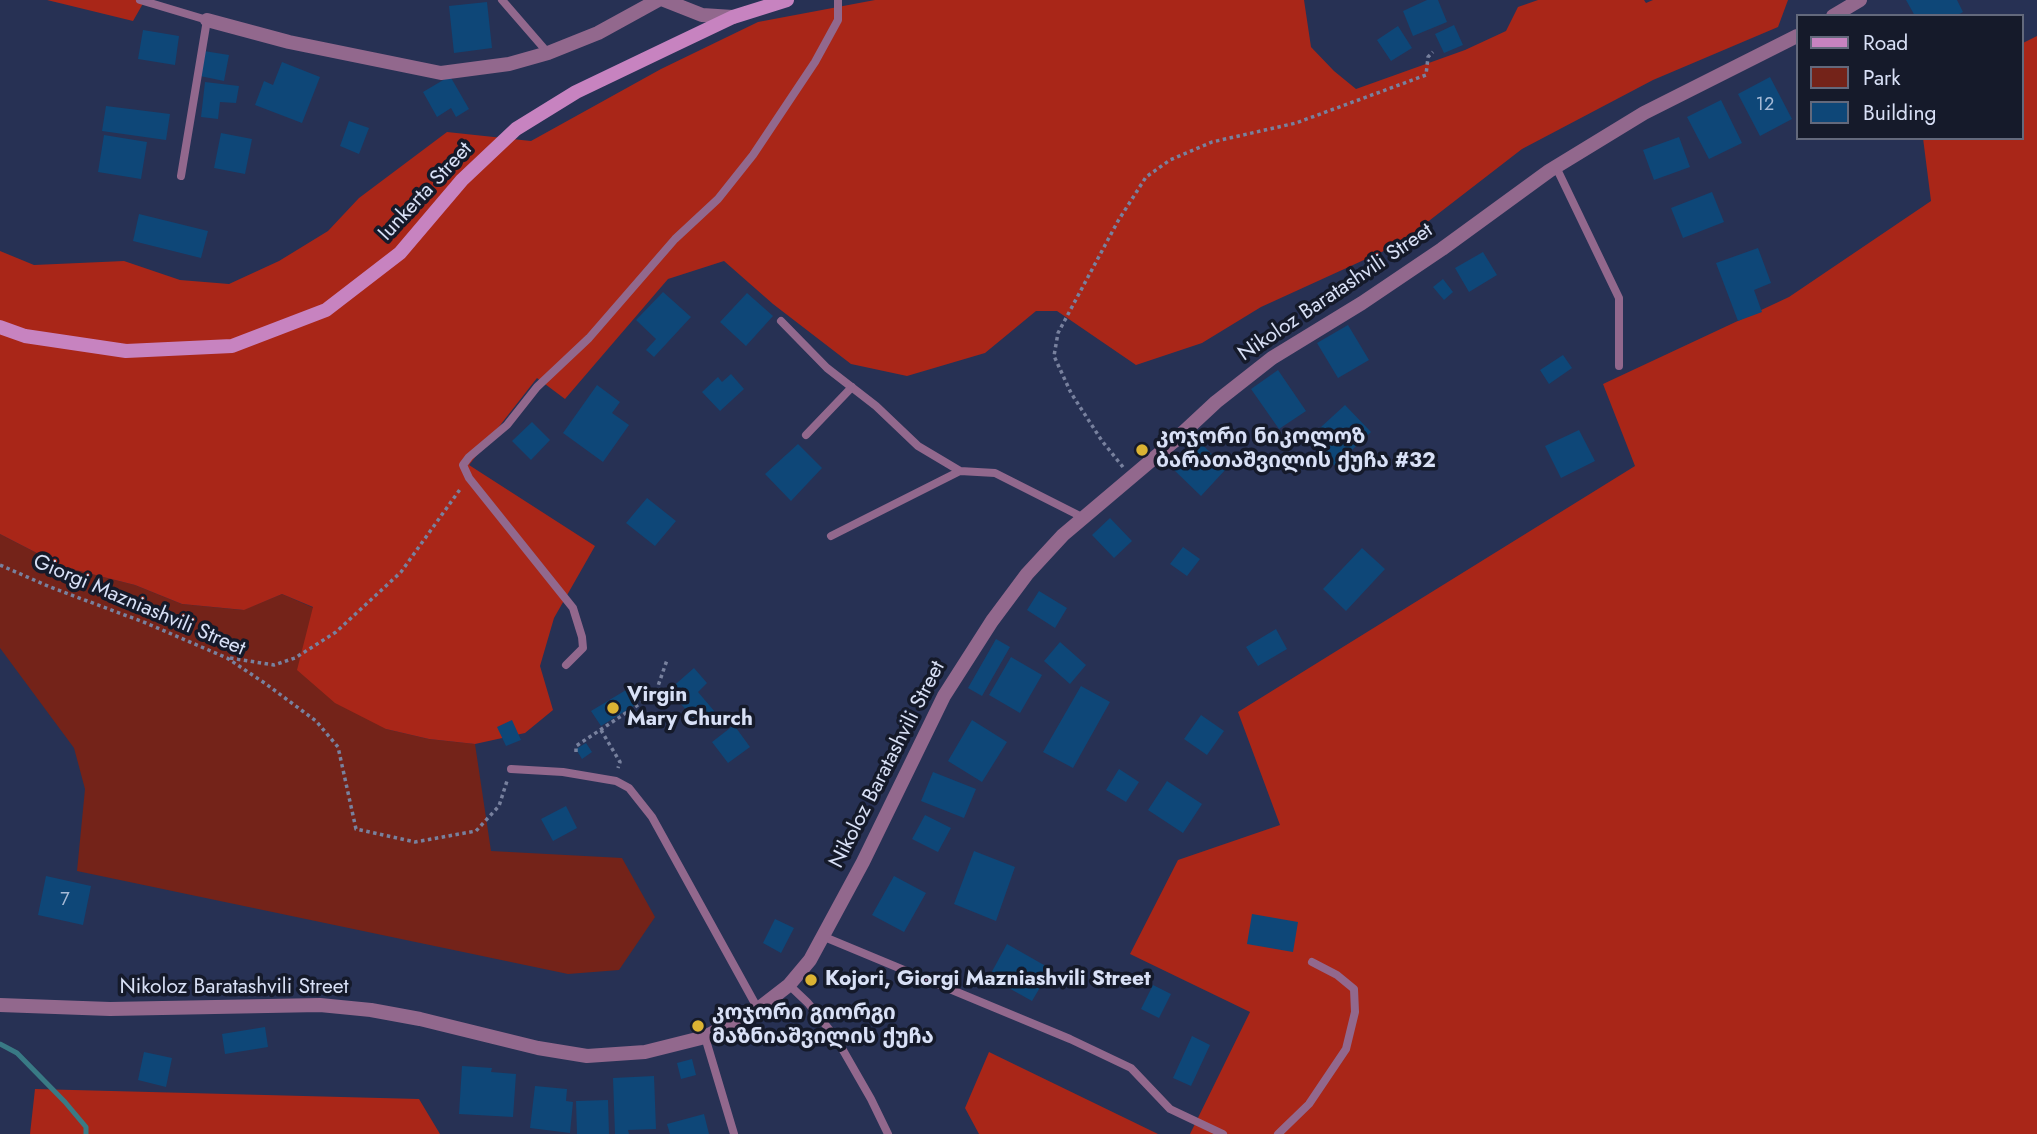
<!DOCTYPE html>
<meta charset="utf-8">
<style>
body{margin:0}
#map{position:relative;width:2037px;height:1134px;overflow:hidden;background:#273154;font-family:Jost,sans-serif}
canvas{display:block}
.legend{position:absolute;left:1796px;top:14px;width:228px;height:126px;box-sizing:border-box;background:#151a2a;border:2px solid #63697c;margin:0;padding:9px 12px;list-style:none;font-size:21px;color:#d8e0f6}
.legend li{display:flex;align-items:center;gap:14px;height:35px}
.legend b{width:35px;border:2px solid #63697c}
</style>
<div id="map">
<canvas width="2037" height="1134"></canvas>
<ul class="legend">
<li><b style="height:9px;background:#c783c0"></b>Road</li>
<li><b style="height:19px;background:#742319"></b>Park</li>
<li><b style="height:19px;background:#0e4778"></b>Building</li>
</ul>
</div>
<script>
const g = document.querySelector('canvas').getContext('2d');
g.lineJoin = 'round';
function fillPath(path, color) { g.fillStyle = color; g.fill(path, 'evenodd'); }
const poly = rows => new Path2D(rows.map(r => 'M' + r).join(''));
function stroke(path, color, width, dash) { g.strokeStyle = color; g.lineWidth = width; g.lineCap = dash ? 'butt' : 'round'; g.setLineDash(dash || []); g.stroke(path); }
function write(font, color, halo, rows, align = 'center') {
  g.font = font + ' Jost,"Noto Sans Georgian",sans-serif'; g.lineWidth = 7; g.setLineDash([]); g.textBaseline = 'middle'; g.strokeStyle = halo; g.fillStyle = color; for (const [text, x, y, turn = 0] of rows) {
    g.save(); g.translate(x, y); g.rotate((+turn || 0) * Math.PI / 180); g.textAlign = isNaN(turn) ? turn : align; if (halo) g.strokeText(text, 0, 0); g.fillText(text, 0, 0); g.restore();
  }
}
fillPath(poly([
 [0,534,64,567,135,585,182,604,243,610,282,594,314,608,386,729,429,739,475,744,491,851,622,858,655,917,619,970,568,974,77,871,85,789,74,748,0,648]
]), '#742319');
fillPath(poly([
 [47,0,145,0,133,21],
 [875,0,1304,0,1311,47,1334,71,1356,89,1465,50,1506,31,1518,7,1538,0,1644,0,1646,3,1653,0,1788,0,1778,27,1653,80,1522,149,1399,244,1261,307,1202,343,1136,365,1057,311,1036,311,985,353,907,376,851,364,773,304,724,261,668,279,565,399,537,378,469,465,595,546,554,618,540,666,553,710,525,733,475,744,429,739,386,729,335,703,297,670,313,607,282,594,244,610,182,604,135,585,64,567,0,534,0,251,34,265,124,261,180,280,229,284,279,261,328,231,359,198,447,132,531,141,661,69,758,22],
 [2037,36,2037,1134,1190,1134,1250,1012,1130,954,1178,860,1280,825,1238,712,1635,466,1603,384,1789,297,1931,201,1923,138,2021,138,2021,44],
 [989,1052,1158,1134,979,1134,965,1108],
 [35,1089,419,1099,440,1134,30,1134]
]), '#a92618');
stroke(poly([
 [0,1044,17,1053,65,1102,86,1127,86,1134]
]), '#397a85', 5);
fillPath(poly([
 [1427,0,1438,0,1447,22,1413,36,1403,11],
 [1906,0,1957,0,1963,12,1956,16,1915,16],
 [487,2,492,48,454,53,449,6],
 [1454,25,1463,45,1444,53,1435,34],
 [1398,26,1412,48,1391,61,1377,40],
 [143,30,179,36,175,65,138,59],
 [204,51,229,55,224,81,200,76],
 [282,62,320,77,302,123,255,105,264,81,273,85],
 [450,76,469,109,456,117,451,108,437,117,423,92],
 [1770,77,1792,119,1760,136,1738,94],
 [205,82,239,86,236,103,220,102,218,119,201,117],
 [1721,100,1742,143,1709,159,1687,117],
 [106,106,170,114,166,140,102,131],
 [349,121,369,128,359,154,340,146],
 [221,133,252,139,245,174,214,168],
 [104,135,147,142,141,179,98,172],
 [1679,137,1690,167,1654,180,1643,150],
 [1712,192,1724,222,1683,238,1671,208],
 [139,214,208,231,201,258,133,241],
 [1758,248,1771,283,1754,290,1762,312,1738,321,1716,263],
 [1483,252,1497,275,1469,292,1455,268],
 [1443,279,1453,292,1444,300,1433,287],
 [663,292,691,317,654,357,646,350,656,339,636,320],
 [747,293,773,316,746,346,720,322],
 [1348,325,1369,360,1338,378,1317,343],
 [1563,355,1572,368,1549,384,1540,370],
 [1278,370,1306,411,1279,429,1251,389],
 [731,374,744,389,720,411,702,392,718,377,722,382],
 [597,385,620,402,612,413,629,425,603,462,563,433],
 [1345,405,1371,432,1335,466,1309,438],
 [532,422,550,440,531,460,512,441],
 [1579,430,1595,461,1561,478,1545,446],
 [1200,442,1226,469,1201,496,1173,469],
 [798,444,822,468,791,501,765,474],
 [647,498,676,521,655,546,626,523],
 [1110,518,1132,541,1114,558,1092,535],
 [1183,547,1200,559,1187,576,1170,564],
 [1362,548,1385,569,1346,611,1323,589],
 [1039,591,1067,608,1055,628,1027,610],
 [1276,629,1287,649,1258,666,1246,647],
 [996,639,1010,647,982,696,968,688],
 [1060,642,1086,665,1070,684,1044,661],
 [1011,657,1042,675,1020,713,989,695],
 [694,668,707,683,698,692,715,712,699,725,669,690],
 [1081,686,1110,702,1073,768,1043,752],
 [626,690,635,705,601,726,591,711],
 [1201,715,1224,731,1207,755,1184,739],
 [512,720,521,740,506,746,497,727],
 [972,720,1007,742,982,782,948,761],
 [734,725,750,747,728,763,712,742],
 [586,743,592,752,582,759,576,749],
 [1119,769,1139,782,1126,802,1106,790],
 [933,772,976,789,964,818,921,801],
 [1167,781,1202,804,1183,833,1148,810],
 [566,806,577,828,553,841,541,819],
 [925,815,951,828,938,852,912,839],
 [974,851,1015,867,996,921,954,904],
 [46,876,91,886,83,925,38,915],
 [894,876,926,893,904,932,872,915],
 [1252,914,1298,922,1293,952,1247,944],
 [775,919,794,928,781,953,763,943],
 [1007,944,1051,969,1032,1001,989,977],
 [1153,985,1171,994,1159,1018,1141,1009],
 [265,1027,268,1047,225,1054,222,1034],
 [1192,1036,1210,1045,1191,1086,1173,1078],
 [144,1052,172,1058,166,1087,138,1080],
 [692,1059,696,1075,681,1079,677,1063],
 [462,1066,492,1068,491,1072,516,1074,513,1117,459,1114],
 [654,1076,656,1129,628,1130,629,1134,615,1134,613,1078],
 [535,1086,567,1089,566,1101,573,1102,570,1133,530,1128],
 [608,1100,609,1134,577,1134,576,1101],
 [704,1114,709,1134,670,1134,667,1124]
]), '#0e4778');
stroke(poly([
 [1123,467,1102,441,1071,393,1054,356,1058,333,1118,221,1146,177,1170,160,1212,142,1296,123,1426,75,1428,57,1433,52],
 [0,565,50,587,146,623,227,658,266,684,316,721,338,747,356,829,415,842,476,831,499,806,507,781],
 [230,658,274,665,295,658,336,632,401,572,461,488],
 [659,691,676,700],
 [601,730,620,762,618,768],
 [576,752,576,746,659,691,658,686,667,660]
]), '#78819e', 3.5, [3.5, 3.5]);
stroke(poly([
 [140,0,207,20,181,176],
 [502,0,548,53],
 [1556,167,1619,298,1619,366],
 [781,321,827,368,876,406,918,446,960,471],
 [806,435,852,387],
 [831,536,960,471,995,473,1082,517],
 [566,665,583,648,582,637,573,608,469,478,463,465,469,457,507,425,537,387,589,338,675,239,718,199,753,155,815,62,838,20,838,0],
 [511,769,563,772,616,781,629,788,652,817,758,1009],
 [822,936,1070,1039,1131,1068,1170,1109,1223,1134],
 [789,985,808,1003,836,1038,871,1099,888,1134],
 [705,1037,734,1134],
 [1278,1134,1309,1104,1346,1049,1355,1012,1354,989,1337,975,1312,962]
]), '#92688d', 8);
stroke(poly([
 [664,0,702,15,733,17],
 [1833,16,1860,0],
 [207,20,289,42,441,73,509,64,548,53,598,33,658,0],
 [0,1005,110,1009,320,1005,371,1010,420,1019,538,1048,587,1056,645,1052,705,1037,758,1009,789,985,810,960,863,862,944,696,992,621,1027,574,1063,535,1173,442,1216,402,1272,358,1362,303,1442,249,1549,171,1644,113,1797,36]
]), '#92688d', 14);
stroke(poly([
 [0,327,25,336,126,351,232,346,326,310,400,253,462,180,516,129,576,92,670,47,733,17,787,0]
]), '#c783c0', 14);
for (const [x, y, r, color] of [
 [1142,450,7,"#dbb333"],
 [613,708,7,"#dbb333"],
 [811,980,7,"#dbb333"],
 [698,1026,7,"#dbb333"]
]) { const dot = new Path2D(); dot.arc(x, y, r, 0, 2 * Math.PI); g.fillStyle = color; g.fill(dot); stroke(dot, '#151a2a', 2.5); }
write('18px', '#a6bad6', null, [
 ["12",1765,106],
 ["7",65,901]
]);
write('21px', '#d8e0f6', '#151a2a', [
 ["Iunkerta Street",426,192,-47],
 ["Nikoloz Baratashvili Street",1336,293,-34],
 ["Giorgi Mazniashvili Street",139,606,23],
 ["Nikoloz Baratashvili Street",888,765,-63],
 ["Nikoloz Baratashvili Street",234,988]
]);
write('bold 21px', '#d8e0f6', '#151a2a', [
 ["კოჯორი ნიკოლოზ",1156,438],
 ["ბარათაშვილის ქუჩა #32",1156,462],
 ["Virgin",627,696],
 ["Mary Church",627,720],
 ["Kojori, Giorgi Mazniashvili Street",825,980],
 ["კოჯორი გიორგი",712,1014],
 ["მაზნიაშვილის ქუჩა",712,1038]
], 'left');
</script>
